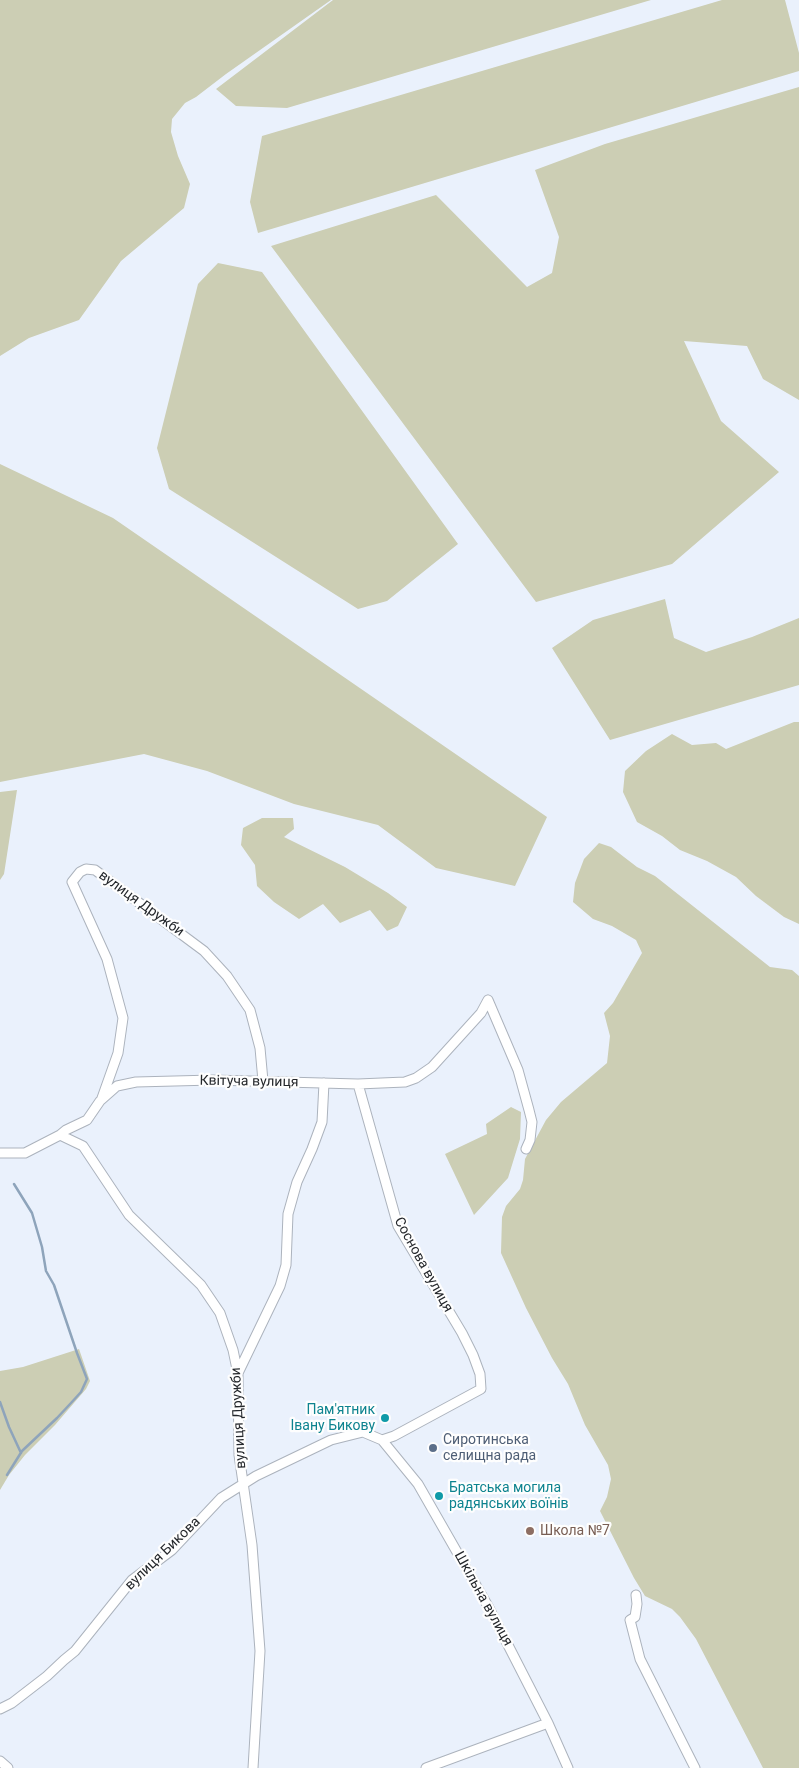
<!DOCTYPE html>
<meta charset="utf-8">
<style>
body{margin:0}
canvas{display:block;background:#eaf1fc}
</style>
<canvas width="799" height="1768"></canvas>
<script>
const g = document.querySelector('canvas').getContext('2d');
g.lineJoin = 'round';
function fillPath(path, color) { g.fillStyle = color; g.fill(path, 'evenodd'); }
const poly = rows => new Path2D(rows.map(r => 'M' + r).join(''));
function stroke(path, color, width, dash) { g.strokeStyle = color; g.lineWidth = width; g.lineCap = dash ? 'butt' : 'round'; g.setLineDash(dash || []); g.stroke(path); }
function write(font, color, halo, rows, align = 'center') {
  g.font = font + ' Roboto,sans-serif'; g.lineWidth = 4.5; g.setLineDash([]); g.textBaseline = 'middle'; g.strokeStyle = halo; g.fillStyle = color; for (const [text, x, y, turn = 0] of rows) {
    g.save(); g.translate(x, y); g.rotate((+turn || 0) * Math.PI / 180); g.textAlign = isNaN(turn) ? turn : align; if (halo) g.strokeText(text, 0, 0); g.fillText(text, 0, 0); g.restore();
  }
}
fillPath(poly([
 [0,0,331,0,226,74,196,97,185,103,172,119,171,132,178,156,190,184,184,208,121,261,79,320,29,338,0,356],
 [333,0,651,0,287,108,236,106,216,89],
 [722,0,785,0,799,53,799,71,258,233,250,202,262,136],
 [799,87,799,400,763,379,747,346,684,341,721,421,779,472,672,564,536,602,271,246,436,195,527,287,552,273,559,237,535,170,605,144],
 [218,263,262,272,458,544,387,601,358,609,169,489,157,448,198,284],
 [0,464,113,518,547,817,515,886,436,868,378,825,294,804,207,771,144,754,0,782],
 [665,599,674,638,706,652,752,637,799,618,799,685,610,740,552,648,593,620],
 [794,722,799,722,799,924,784,917,756,896,736,877,707,861,680,850,662,836,637,822,623,792,625,771,646,751,672,734,692,745,716,743,726,749],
 [17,790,4,874,0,880,0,792],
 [262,818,293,818,294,829,284,837,345,867,388,893,407,907,398,926,387,931,370,910,340,923,323,904,299,919,274,902,257,886,255,865,241,845,243,828],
 [599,843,611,847,637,867,655,876,770,967,792,970,799,976,799,1768,763,1768,696,1639,680,1617,672,1609,645,1596,634,1578,600,1511,607,1497,611,1479,608,1465,585,1425,568,1384,552,1358,526,1308,501,1253,502,1217,506,1206,520,1189,523,1180,525,1159,546,1120,561,1102,607,1063,610,1036,604,1013,613,1003,642,953,636,940,612,926,593,919,573,902,575,883,584,859],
 [511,1107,521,1112,520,1139,508,1178,474,1215,445,1154,487,1134,486,1124],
 [79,1349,90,1381,86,1389,55,1425,25,1455,9,1475,0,1490,0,1371,23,1367]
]), '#ccceb4');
stroke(poly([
 [0,1402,9,1427,21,1453],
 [7,1475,22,1451,57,1418,71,1403,81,1392,87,1379,77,1353,54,1285,46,1271,42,1247,32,1213,14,1184]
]), '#8ea4bb', 2.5);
const minor = poly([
 [488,1000,518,1070,529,1110,532,1122,530,1140,526,1149],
 [102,1098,118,1053,123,1018,107,959,72,882,80,872,86,869,95,870,204,951,227,976,250,1010,260,1048,263,1081],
 [60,1135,83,1146,129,1215,201,1285,220,1313,233,1350,238,1374,239,1455,252,1545,260,1651,253,1768],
 [0,1153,25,1153,60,1135,66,1130,87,1120,100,1101,117,1086,136,1082,213,1080,358,1084,405,1082,416,1078,432,1067,481,1013,488,1000],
 [238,1373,280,1286,286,1265,288,1214,297,1182,312,1149,322,1122,324,1083],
 [382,1440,418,1484,489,1608,548,1723,568,1768],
 [636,1595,637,1604,635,1617,630,1620,640,1659,695,1768],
 [0,1709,12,1703,47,1676,64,1660,75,1651,132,1580,172,1550,221,1498,256,1476,331,1440,363,1432,382,1440,394,1436,481,1389,480,1374,473,1355,462,1333,398,1226,358,1084],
 [0,1761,8,1768],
 [426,1768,548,1723]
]);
stroke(minor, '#acb3bd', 11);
stroke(minor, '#fff', 9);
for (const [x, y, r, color] of [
 [385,1418,5,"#0f9aa8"],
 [433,1448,5,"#5c6f8a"],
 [439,1496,5,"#0f9aa8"],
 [530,1531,5,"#8d6e63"]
]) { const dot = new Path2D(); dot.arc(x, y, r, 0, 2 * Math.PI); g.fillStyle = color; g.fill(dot); stroke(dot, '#fefefe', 2); }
write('14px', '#24272b', '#fefefe', [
 ["вулиця Дружби",141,904,36],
 ["Квітуча вулиця",249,1082,1],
 ["Соснова вулиця",423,1265,61],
 ["вулиця Дружби",239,1418,-93],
 ["вулиця Бикова",163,1554,-44],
 ["Шкільна вулиця",483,1599,61]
]);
write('14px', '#0d838f', '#fefefe', [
 ["Пам'ятник",375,1410],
 ["Івану Бикову",375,1426],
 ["Братська могила",449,1488,"left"],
 ["радянських воїнів",449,1504,"left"]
], 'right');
write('14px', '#4e5e75', '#fefefe', [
 ["Сиротинська",443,1440],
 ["селищна рада",443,1456]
], 'left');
write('14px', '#785e54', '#fefefe', [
 ["Школа №7",540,1531]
], 'left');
</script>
